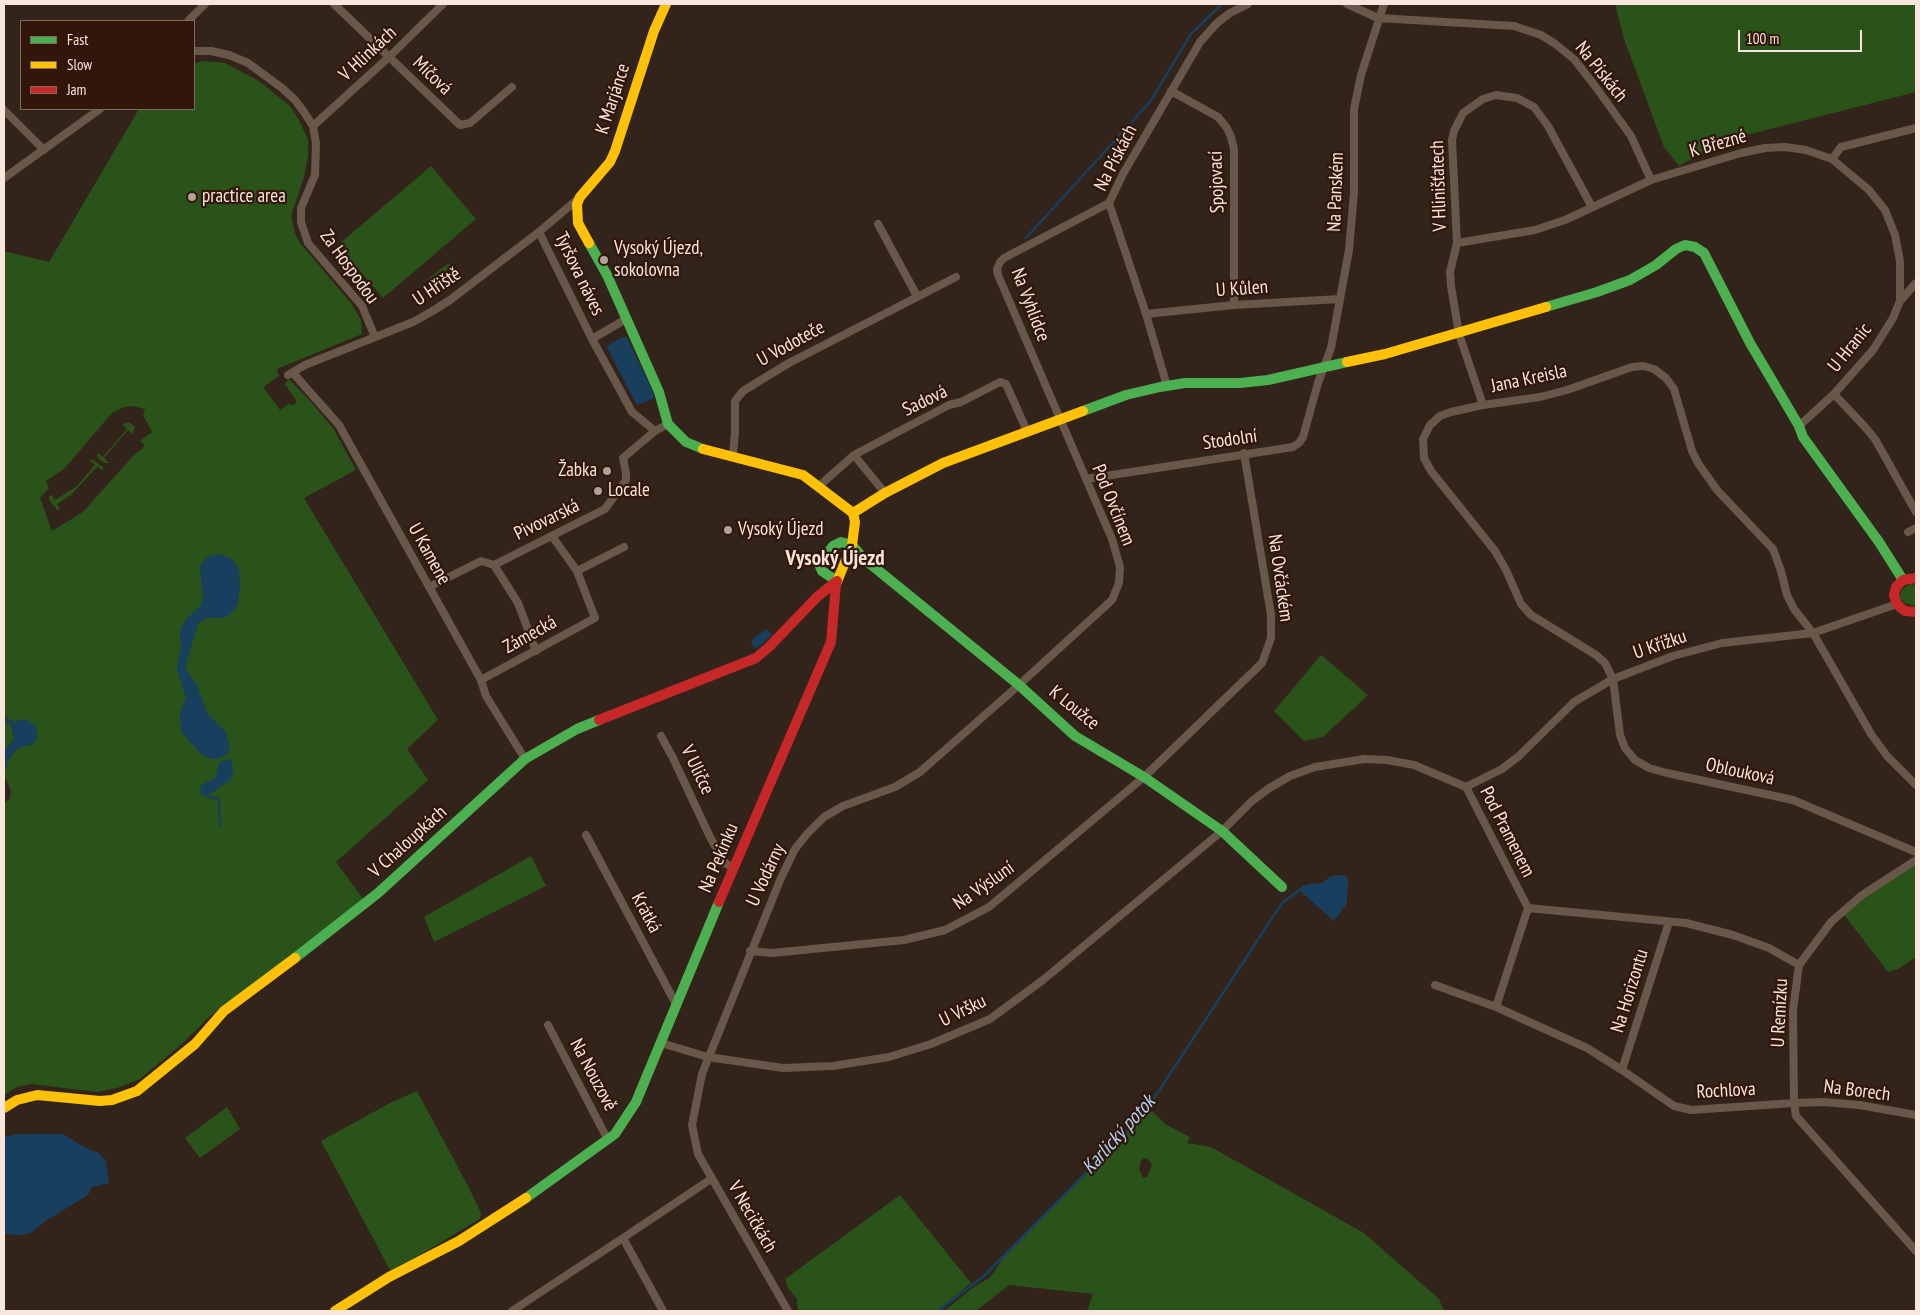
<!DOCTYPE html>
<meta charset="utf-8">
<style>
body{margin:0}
#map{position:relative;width:1920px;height:1315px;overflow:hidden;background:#32231b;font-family:"PT Sans Narrow",sans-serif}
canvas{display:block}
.frame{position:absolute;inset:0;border:5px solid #f8e5dc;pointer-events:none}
.legend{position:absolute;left:20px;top:20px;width:175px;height:90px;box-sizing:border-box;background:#311609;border:1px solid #81695d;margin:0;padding:6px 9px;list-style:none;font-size:15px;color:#f8e5dc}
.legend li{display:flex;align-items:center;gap:10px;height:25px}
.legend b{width:25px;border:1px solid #81695d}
.scale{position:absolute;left:1738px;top:30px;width:124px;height:22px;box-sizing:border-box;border:2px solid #f8e5dc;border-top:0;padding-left:6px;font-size:15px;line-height:18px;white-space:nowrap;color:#f8e5dc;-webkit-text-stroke:4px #311609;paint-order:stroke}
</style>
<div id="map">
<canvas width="1920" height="1315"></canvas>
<div class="frame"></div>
<ul class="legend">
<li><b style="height:6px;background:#4caf50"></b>Fast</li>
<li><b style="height:6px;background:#ffc107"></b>Slow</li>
<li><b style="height:6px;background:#c62828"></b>Jam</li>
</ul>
<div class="scale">100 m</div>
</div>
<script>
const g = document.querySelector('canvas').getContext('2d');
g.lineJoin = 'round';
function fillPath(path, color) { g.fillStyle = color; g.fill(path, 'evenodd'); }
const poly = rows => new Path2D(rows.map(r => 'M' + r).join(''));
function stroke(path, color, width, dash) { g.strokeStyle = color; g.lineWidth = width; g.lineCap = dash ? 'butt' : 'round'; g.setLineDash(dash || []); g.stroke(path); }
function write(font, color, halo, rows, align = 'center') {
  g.font = font + ' "PT Sans Narrow",sans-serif'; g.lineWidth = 4.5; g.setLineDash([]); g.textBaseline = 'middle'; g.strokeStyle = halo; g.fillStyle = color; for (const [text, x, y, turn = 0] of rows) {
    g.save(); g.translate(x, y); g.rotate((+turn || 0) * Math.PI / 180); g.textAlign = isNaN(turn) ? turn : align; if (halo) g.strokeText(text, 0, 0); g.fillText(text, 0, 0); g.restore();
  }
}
fillPath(poly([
 [1615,4,1916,4,1916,92,1723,141,1679,166,1664,147,1624,39],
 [205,61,225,63,259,81,290,106,300,122,308,140,308,156,304,177,291,216,295,233,300,243,351,303,361,320,362,334,279,368,277,370,279,376,263,387,280,410,289,404,293,405,297,402,285,384,289,379,312,403,333,428,356,470,304,498,438,720,407,749,428,780,336,862,364,900,217,1012,210,1016,182,1044,140,1079,117,1088,97,1092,31,1084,17,1087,4,1095,4,804,10,798,11,791,4,775,4,770,7,767,7,761,18,748,33,744,36,740,37,732,36,729,14,722,4,717,4,251,49,262,139,109,194,109,194,63],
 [132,406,145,409,143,415,152,432,140,441,145,446,133,456,83,512,52,531,40,498,49,488,46,481,64,469,112,413,124,407],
 [431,166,476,219,383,298,338,245],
 [449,263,457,274,437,290,428,279],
 [129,422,135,427,133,434,128,430,104,458,109,463,104,463,97,457,97,453,103,457,127,429,122,425],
 [92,459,103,467,103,470,97,467,71,495,57,504,60,510,57,510,49,500,49,496,52,495,55,500,77,486,95,465,90,461],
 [1910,584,1916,585,1916,605,1914,606,1904,603,1900,597,1901,590],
 [1321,655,1368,695,1323,737,1304,741,1274,711],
 [4,720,11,725,14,738,11,744,4,750],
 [531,856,546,886,434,942,424,917],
 [1911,865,1916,865,1916,957,1898,969,1888,972,1845,916,1844,911],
 [417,1091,468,1186,481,1213,480,1219,416,1257,390,1270,321,1141,390,1103],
 [227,1107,240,1129,200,1158,185,1138],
 [1152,1111,1165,1124,1190,1137,1187,1143,1211,1147,1364,1233,1439,1299,1444,1311,1087,1311,1093,1294,1009,1285,976,1311,944,1311,974,1287,991,1277,1003,1258,1140,1119],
 [1147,1158,1152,1165,1147,1177,1143,1178,1139,1168,1142,1159],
 [900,1195,971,1283,937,1311,798,1311,797,1299,788,1288,785,1279]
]), '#2a5319');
fillPath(poly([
 [623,337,627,337,654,395,654,398,637,405,607,348,610,344],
 [219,554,232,559,239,570,240,586,238,603,235,609,228,616,222,618,207,618,198,623,185,668,197,685,207,713,225,731,229,742,229,751,226,755,216,759,211,759,201,754,181,732,180,713,186,697,177,669,181,648,180,630,187,618,199,608,203,598,200,566,207,557],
 [767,629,772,635,756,649,753,646,751,640],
 [4,717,13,722,22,719,29,721,35,726,37,732,36,740,33,744,18,748,7,761,7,767,4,770,4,750,11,744,14,738,11,725,4,720],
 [226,759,231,760,233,771,231,779,213,792,207,795,202,795,200,791,201,785,215,778,219,763],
 [1343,875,1346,876,1348,880,1347,903,1334,921,1300,891,1309,884,1322,883,1331,876],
 [19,1134,63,1134,89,1150,98,1152,106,1161,109,1183,92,1187,88,1195,44,1222,31,1233,20,1235,4,1234,4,1137]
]), '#183f5e');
stroke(poly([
 [1026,238,1150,102,1191,34,1222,4],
 [207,794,208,797,216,798,219,800,220,825],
 [938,1311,984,1276,1143,1115,1282,903,1305,886]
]), '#183f5e', 2.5);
stroke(poly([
 [334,4,460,125,470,123,512,87],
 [1347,4,1378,18,1514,26,1541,35,1554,43,1574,59,1595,86,1631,136,1651,180],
 [188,21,205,4],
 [194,51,211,51,229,55,248,63,282,88,295,100,304,112,313,126,316,143,315,175,301,208,301,222,308,243,362,306,375,337],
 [1171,91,1218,117,1227,128,1231,137,1234,149,1234,305],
 [4,110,44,150],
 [313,126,389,57,443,4],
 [1832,159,1841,147,1916,128],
 [4,178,100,109],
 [878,224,917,296],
 [539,232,592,339,632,412,655,431,668,424],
 [1457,243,1535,230,1565,220,1651,180,1741,153,1765,148,1785,147,1806,150,1832,159,1869,190,1885,210,1895,235,1900,261,1900,301],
 [1146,314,1234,305,1340,299],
 [592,339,626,319],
 [293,373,339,425,481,680,486,696,525,759],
 [288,375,305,365,413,322,431,312,450,300,539,232,579,198],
 [1167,386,1146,314,1109,203,1123,174,1200,42,1217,23,1230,13,1248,4],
 [1834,394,1865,427,1875,439,1916,512],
 [1483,405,1459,334,1451,286,1450,272,1457,243,1452,140,1454,131,1463,113,1483,99,1496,95,1517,98,1534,107,1548,126,1592,207],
 [1799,426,1834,394,1873,350,1893,318,1900,301,1916,283],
 [854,455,885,493],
 [733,456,735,431,735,401,743,391,789,363,956,277],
 [1086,479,1293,447,1299,443,1303,437,1318,383,1331,348,1349,250,1354,193,1354,109,1361,75,1384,4],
 [819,486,854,455,949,405,961,402,1000,382,1006,384,1027,431],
 [1908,532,1916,528],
 [577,571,624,547],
 [429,587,481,561,494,565],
 [536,651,518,603,494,565,605,509,626,480,626,473,623,458,655,431],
 [481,680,595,618,577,571,552,536],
 [661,736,673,758,710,837,725,863,733,868],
 [1916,785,1887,756,1871,734,1813,633,1794,609,1787,595,1781,571,1773,549,1717,490,1698,463,1692,451,1674,389,1666,378,1654,369,1643,366,1632,367,1567,390,1540,397,1483,405,1451,412,1440,416,1430,425,1423,439,1424,458,1431,471,1495,551,1506,570,1521,604,1531,615,1596,655,1605,663,1613,679,1620,735,1625,748,1635,760,1649,768,1667,773,1793,800,1916,852],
 [1466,787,1502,769,1519,756,1574,702,1613,679,1673,656,1722,643,1813,633,1897,604],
 [586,835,677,1006],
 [1916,860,1862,895,1831,922,1799,965,1793,1010,1794,1103,1824,1102,1859,1105,1916,1115],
 [1528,908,1686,923,1733,935,1769,948,1799,965],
 [750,951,772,953,904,940,945,930,989,907,1144,777,1262,663,1271,638,1271,615,1244,453],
 [1435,985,1496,1007,1587,1048,1622,1070,1674,1106,1691,1110,1794,1103,1796,1116,1916,1251],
 [548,1025,608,1140],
 [661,1043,708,1057,783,1068,833,1066,889,1057,931,1044,990,1019,1043,980,1222,831,1252,801,1268,789,1290,776,1315,767,1364,759,1387,760,1414,765,1466,787,1528,908,1496,1007],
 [1622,1070,1669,922],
 [512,1311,623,1238],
 [663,1311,623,1238,711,1179],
 [788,1311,698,1154,692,1125,702,1074,781,878,795,849,807,834,824,817,843,806,895,787,920,772,1019,685,1112,600,1119,583,1120,567,1112,539,998,275,997,269,1000,262,1004,258,1109,203]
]), '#69584a', 8);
stroke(poly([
 [589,243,607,275,659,392,668,424,686,442,703,449],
 [1546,307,1597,292,1630,280,1656,265,1676,249,1685,245,1695,247,1704,253,1750,343,1799,426,1803,437,1879,542,1903,580],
 [1083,411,1126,395,1160,387,1185,383,1240,383,1268,380,1347,362],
 [852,545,863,558,1019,685,1075,736,1144,777,1222,831,1282,887],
 [837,581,822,571,819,564,833,546,841,542,852,545],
 [295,958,378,893,525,759,577,729,599,720],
 [526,1198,615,1134,636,1102,719,902]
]), '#4caf50', 10);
stroke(poly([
 [589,243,578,223,577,204,580,197,610,162,615,151,654,31,666,4],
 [1347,362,1385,354,1546,307],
 [703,449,803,475,853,513],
 [853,513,885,493,943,463,1083,411],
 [836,584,852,545,855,522,853,513],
 [4,1108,17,1100,37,1095,100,1101,112,1100,137,1091,195,1044,224,1011,295,958],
 [335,1311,389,1277,459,1241,526,1198]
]), '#ffc107', 10);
stroke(poly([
 [1916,578,1903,580,1896,587,1894,595,1897,604,1901,608,1905,611,1916,612],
 [599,720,756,658,769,647,817,597,837,581],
 [719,902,831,642,836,584]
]), '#c62828', 10);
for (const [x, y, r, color] of [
 [192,197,5,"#b3a198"],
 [604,260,5,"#b3a198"],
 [607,471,5,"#b3a198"],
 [598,491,5,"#b3a198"],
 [728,530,5,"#b3a198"]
]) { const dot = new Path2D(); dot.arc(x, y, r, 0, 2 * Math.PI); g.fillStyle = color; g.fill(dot); stroke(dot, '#311609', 2); }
write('19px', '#f8e5dc', '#311609', [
 ["V Hlinkách",368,54,-43],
 ["Na Pískách",1601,72,51],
 ["Míčová",432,76,44],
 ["K Marjánce",613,99,-72],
 ["K Březné",1718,144,-16],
 ["Na Pískách",1116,158,-63],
 ["Spojovací",1217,182,-92],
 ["V Hlinišťatech",1439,186,-92],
 ["Na Panském",1336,192,-88],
 ["Za Hospodou",349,267,54],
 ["Tyršova náves",579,274,64],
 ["U Hřiště",437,287,-34],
 ["U Kůlen",1242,289,-4],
 ["Na Vyhlídce",1030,305,69],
 ["U Vodoteče",791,344,-29],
 ["U Hranic",1850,348,-51],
 ["Jana Kreisla",1529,379,-12],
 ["Sadová",925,401,-26],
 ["Stodolní",1230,440,-8],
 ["Pod Ovčínem",1113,505,68],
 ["Pivovarská",547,520,-26],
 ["U Kamene",429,554,61],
 ["Na Ovčáckém",1280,578,82],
 ["Zámecká",530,635,-29],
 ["U Křížku",1660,645,-19],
 ["K Loužce",1074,708,39],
 ["V Uličce",697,770,64],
 ["Oblouková",1740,772,12],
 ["Pod Pramenem",1507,832,63],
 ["V Chaloupkách",408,842,-42],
 ["Na Pekinku",719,858,-67],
 ["U Vodárny",766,875,-65],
 ["Na Výsluní",984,886,-35],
 ["Krátká",646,913,62],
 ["Na Horizontu",1630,991,-73],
 ["U Vršku",963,1011,-26],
 ["U Remízku",1780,1013,-87],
 ["Na Nouzově",593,1075,62],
 ["Rochlova",1726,1091,-3],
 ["Na Borech",1857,1091,7],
 ["V Necičkách",752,1217,60]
]);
write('19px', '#f8e5dc', '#311609', [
 ["practice area",202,197],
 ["Vysoký Újezd,",614,249],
 ["sokolovna",614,271],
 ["Žabka",597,471,"right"],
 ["Locale",608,491],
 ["Vysoký Újezd",738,530]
], 'left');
write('italic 20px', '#add4f7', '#311609', [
 ["Karlický potok",1119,1135,-48]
]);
write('bold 21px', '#f8e5dc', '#311609', [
 ["Vysoký Újezd",835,559]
]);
</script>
